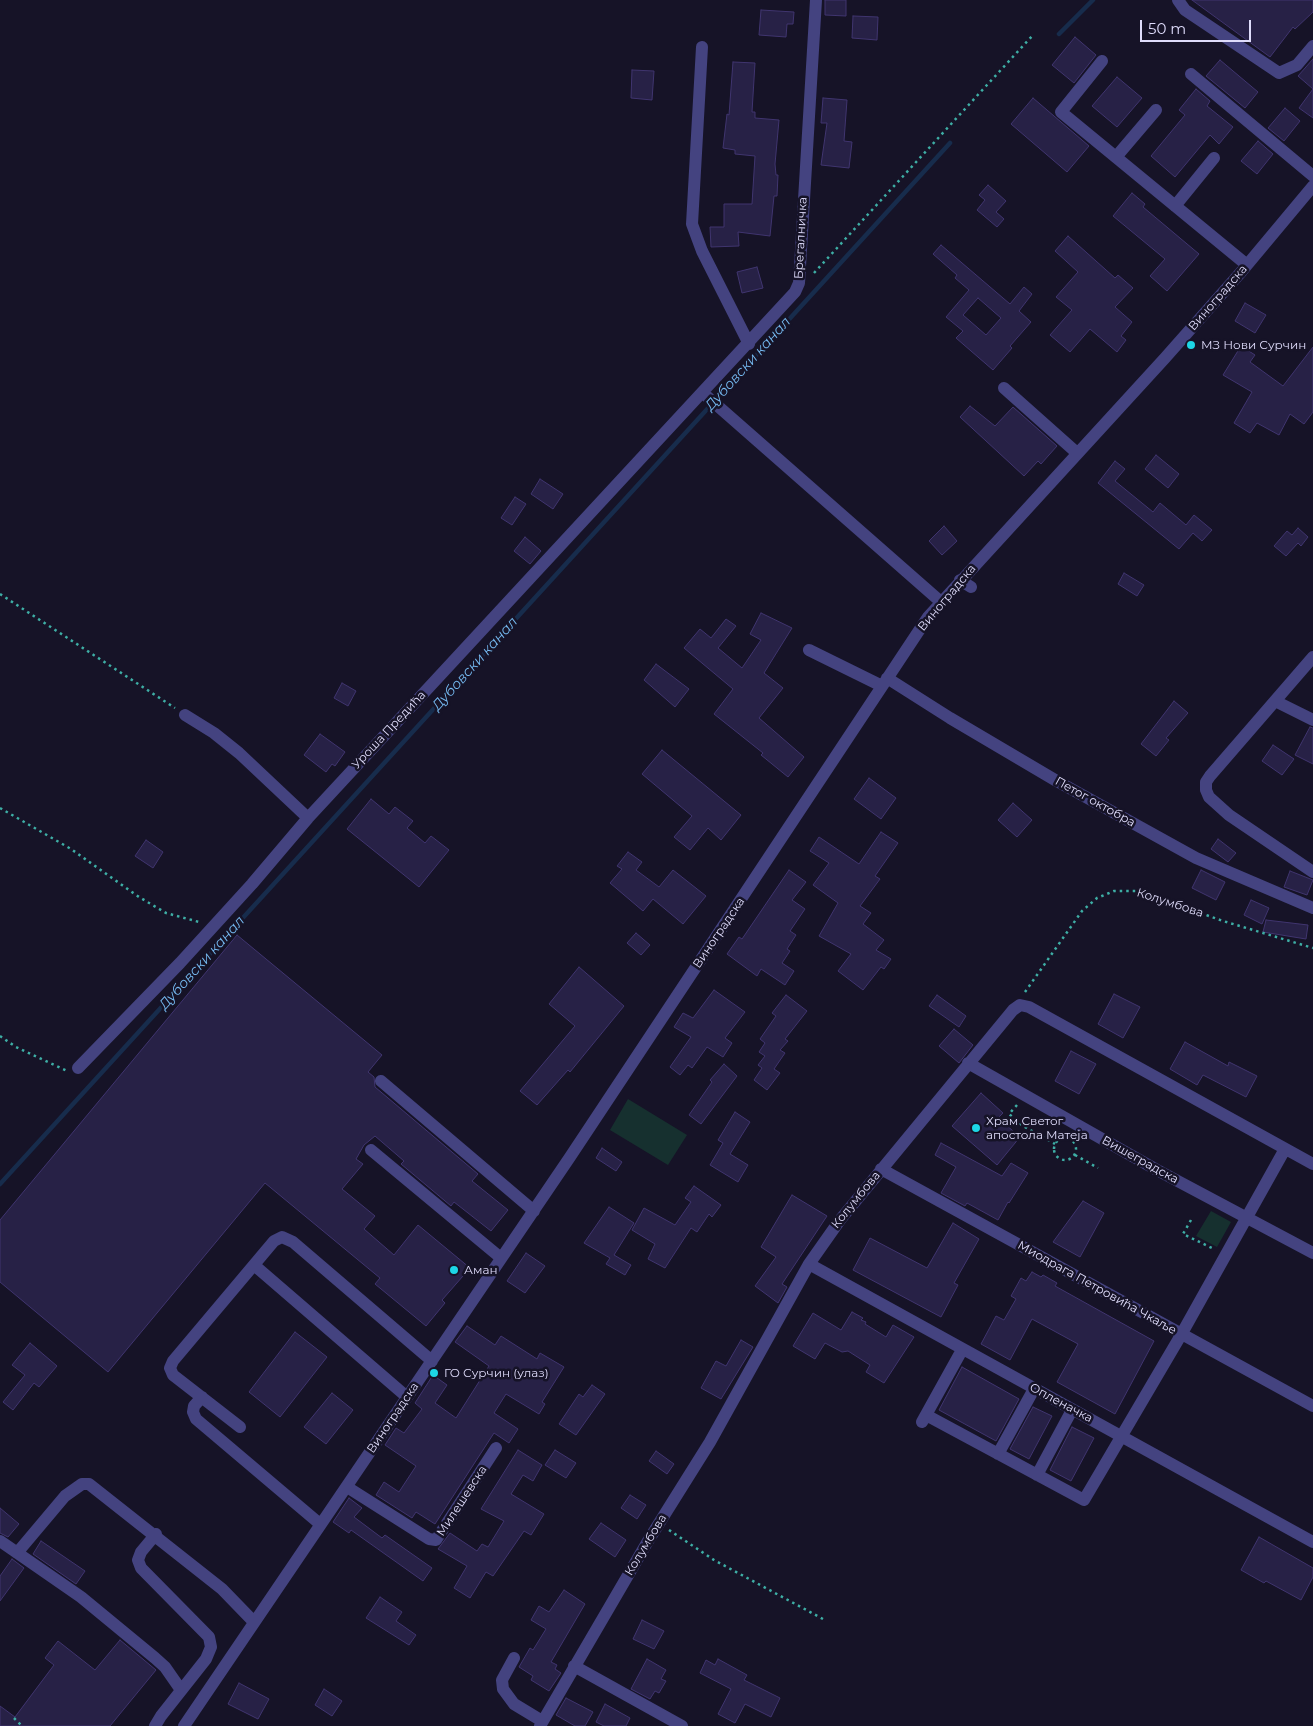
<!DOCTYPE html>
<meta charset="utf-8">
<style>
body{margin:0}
#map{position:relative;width:1313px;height:1726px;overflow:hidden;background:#161327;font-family:Montserrat,sans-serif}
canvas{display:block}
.scale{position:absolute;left:1140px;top:20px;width:111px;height:22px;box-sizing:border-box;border:2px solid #dfdcfb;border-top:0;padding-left:6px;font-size:15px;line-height:18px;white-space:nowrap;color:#dfdcfb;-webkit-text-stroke:4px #161327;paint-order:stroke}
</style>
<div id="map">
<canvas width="1313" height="1726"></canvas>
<div class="scale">50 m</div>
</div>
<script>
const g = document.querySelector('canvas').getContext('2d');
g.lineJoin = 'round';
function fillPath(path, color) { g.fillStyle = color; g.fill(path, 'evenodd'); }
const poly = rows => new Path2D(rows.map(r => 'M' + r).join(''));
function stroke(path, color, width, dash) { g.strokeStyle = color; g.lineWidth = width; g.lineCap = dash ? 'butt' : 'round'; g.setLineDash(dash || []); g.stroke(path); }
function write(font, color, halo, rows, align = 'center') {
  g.font = font + ' Montserrat,sans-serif'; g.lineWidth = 5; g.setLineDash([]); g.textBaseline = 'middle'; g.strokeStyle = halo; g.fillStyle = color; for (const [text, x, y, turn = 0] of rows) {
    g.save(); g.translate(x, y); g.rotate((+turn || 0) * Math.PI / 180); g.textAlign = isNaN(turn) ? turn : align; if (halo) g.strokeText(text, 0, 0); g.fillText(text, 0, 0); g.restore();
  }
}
fillPath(poly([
 [628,1099,687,1135,668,1165,610,1130],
 [1211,1211,1231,1222,1217,1247,1196,1236]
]), '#16302f');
stroke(poly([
 [1059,34,1093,0],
 [0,1184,950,143]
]), '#172c4c', 4.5);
const building = poly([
 [825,0,846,0,846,16,825,15,825,0],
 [1192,0,1313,0,1313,12,1295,29,1293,27,1270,57,1192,0],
 [761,10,794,12,793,24,787,24,786,37,759,35,761,10],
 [853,16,878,17,877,40,852,38,853,16],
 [1075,37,1096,55,1074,83,1052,65,1075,37],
 [1313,59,1313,118,1299,108,1313,89,1298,76,1313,59],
 [1220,60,1258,92,1245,108,1206,76,1220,60],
 [733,62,755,63,752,112,755,112,755,118,779,120,775,164,776,175,778,175,777,196,774,196,770,236,738,232,739,246,711,247,710,227,724,227,724,204,752,204,755,156,735,154,735,150,723,148,727,114,729,115,733,62],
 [632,70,654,71,652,100,631,98,632,70],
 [1117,77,1142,98,1117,127,1092,106,1117,77],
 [1196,89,1210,101,1207,106,1233,127,1219,144,1210,135,1175,177,1151,156,1185,115,1179,110,1196,89],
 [823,98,847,100,844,141,852,142,849,168,821,165,827,123,821,123,823,98],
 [1033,98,1089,146,1067,172,1011,124,1033,98],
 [1285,108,1300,121,1284,141,1268,128,1285,108],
 [1258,141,1273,154,1257,174,1241,161,1258,141],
 [988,185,1006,201,996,212,1004,219,997,227,977,210,985,200,979,195,988,185],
 [1132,193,1145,204,1143,207,1199,254,1167,291,1150,276,1165,259,1113,216,1132,193],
 [1068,236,1115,278,1118,275,1133,288,1115,307,1132,322,1121,336,1126,340,1117,352,1090,329,1070,352,1050,335,1072,310,1056,297,1078,272,1055,251,1068,236],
 [941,245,1010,304,1024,287,1032,294,1019,311,1031,322,1010,346,1012,348,993,370,956,338,963,331,946,317,969,290,955,278,957,275,933,254,941,245],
 [978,298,1001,318,986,335,963,315,978,298],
 [757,267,763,288,742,293,737,272,757,267],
 [1245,303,1266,315,1255,333,1235,321,1245,303],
 [1241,346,1255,355,1250,362,1283,386,1313,347,1313,412,1304,424,1290,414,1279,435,1257,423,1250,433,1234,423,1252,392,1223,375,1241,346],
 [970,406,995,426,1013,407,1057,446,1041,464,1038,461,1024,476,960,417,970,406],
 [1156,455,1179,474,1168,488,1145,469,1156,455],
 [1115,461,1125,469,1115,481,1153,512,1160,503,1186,525,1194,515,1212,530,1202,541,1193,533,1179,549,1098,483,1115,461],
 [540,479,563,494,553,509,531,494,540,479],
 [515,497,526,504,512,525,501,518,515,497],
 [944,526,957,541,942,555,929,541,944,526],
 [1298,528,1308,537,1301,546,1298,543,1286,556,1274,546,1287,531,1292,535,1298,528],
 [525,537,541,551,530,564,514,551,525,537],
 [1124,573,1144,585,1137,596,1118,584,1124,573],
 [761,613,792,628,764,673,783,688,759,718,804,757,788,777,761,755,763,753,714,714,733,689,684,648,700,629,711,638,726,619,736,626,718,648,742,668,761,640,750,634,761,613],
 [656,664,689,689,675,707,644,680,656,664],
 [342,683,356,691,348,706,334,698,342,683],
 [1174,701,1188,713,1166,738,1169,740,1156,756,1141,744,1174,701],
 [1310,727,1313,728,1313,764,1295,755,1310,727],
 [320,734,345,752,335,766,332,764,326,772,304,755,320,734],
 [1273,745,1294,759,1282,775,1262,761,1273,745],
 [662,750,741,815,721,840,708,828,690,850,674,837,692,816,642,774,662,750],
 [869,778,896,798,881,819,854,799,869,778],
 [371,799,389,814,395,807,413,821,407,828,425,843,431,836,449,850,419,887,347,829,371,799],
 [1013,803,1032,820,1017,837,998,820,1013,803],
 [881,832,898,843,875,876,880,879,860,906,871,913,863,924,884,940,876,950,891,959,884,969,881,967,863,990,838,971,851,954,819,936,838,903,813,885,829,863,810,851,819,837,859,864,881,832],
 [1218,839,1236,853,1228,862,1211,849,1218,839],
 [146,840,163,852,153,868,135,856,146,840],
 [628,852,642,862,636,870,659,887,673,870,706,896,683,924,653,899,643,911,610,883,622,869,617,866,628,852],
 [789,870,806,882,792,900,805,909,790,931,796,935,787,949,790,951,782,963,794,971,785,985,761,969,757,976,727,954,739,937,742,939,789,870],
 [1201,870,1225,882,1216,900,1192,888,1201,870],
 [1290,871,1313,880,1307,895,1284,887,1290,871],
 [1251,900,1269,908,1262,924,1244,915,1251,900],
 [1266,920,1308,925,1306,939,1263,932,1266,920],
 [636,933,650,945,641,955,627,943,636,933],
 [237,935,382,1055,368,1072,374,1077,375,1087,478,1174,472,1181,508,1210,491,1231,454,1202,451,1206,401,1164,404,1161,375,1136,364,1145,356,1159,363,1164,342,1189,375,1216,364,1229,394,1255,418,1225,470,1268,442,1300,445,1303,426,1326,375,1284,380,1278,265,1183,108,1372,0,1282,0,1220,237,935],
 [579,967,624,1006,570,1072,568,1070,537,1105,520,1091,575,1026,549,1004,579,967],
 [714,990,745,1012,725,1038,732,1043,723,1057,707,1047,692,1068,688,1065,680,1075,670,1067,691,1037,674,1027,683,1013,693,1018,714,990],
 [1114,994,1140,1007,1123,1038,1098,1024,1114,994],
 [786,995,807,1011,785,1039,788,1041,780,1050,785,1053,774,1069,780,1073,767,1090,754,1080,762,1068,758,1065,765,1056,759,1052,765,1043,760,1039,776,1016,772,1013,786,995],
 [937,995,966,1016,959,1027,929,1006,937,995],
 [954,1029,973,1045,959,1063,939,1046,954,1029],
 [1185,1042,1228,1066,1229,1062,1257,1076,1246,1097,1203,1075,1197,1085,1170,1069,1185,1042],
 [1071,1051,1096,1064,1079,1094,1055,1081,1071,1051],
 [724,1064,737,1076,701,1124,689,1115,712,1082,710,1080,724,1064],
 [981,1093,1003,1113,998,1118,1020,1137,997,1165,952,1126,981,1093],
 [735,1112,750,1122,730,1154,748,1165,738,1182,710,1165,723,1143,718,1140,735,1112],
 [941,1143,1002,1176,1011,1163,1028,1173,1009,1203,1008,1202,998,1220,967,1203,965,1206,941,1193,956,1167,935,1155,941,1143],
 [602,1148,622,1162,616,1171,596,1158,602,1148],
 [694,1186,721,1205,712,1217,709,1214,697,1232,691,1228,665,1268,648,1259,655,1244,632,1230,644,1208,675,1225,691,1202,685,1198,694,1186],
 [792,1195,827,1216,782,1284,787,1287,778,1303,755,1286,776,1257,761,1247,792,1195],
 [1083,1201,1104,1213,1080,1257,1053,1242,1083,1201],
 [609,1207,634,1223,614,1255,631,1265,625,1275,606,1264,610,1258,584,1243,609,1207],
 [953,1223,979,1239,954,1283,958,1285,941,1317,853,1270,870,1238,927,1268,953,1223],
 [526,1253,545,1266,525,1293,507,1281,526,1253],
 [1032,1272,1041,1277,1043,1275,1057,1283,1055,1286,1154,1341,1115,1414,1057,1382,1078,1344,1032,1319,1010,1360,981,1344,996,1316,1004,1320,1016,1299,1011,1296,1021,1278,1026,1281,1032,1272],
 [852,1312,863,1318,861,1320,866,1322,865,1324,886,1337,893,1325,914,1337,884,1383,866,1372,870,1365,848,1351,842,1352,825,1343,815,1359,793,1346,813,1313,841,1330,852,1312],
 [467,1326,495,1345,501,1336,537,1359,540,1353,564,1367,542,1402,545,1404,539,1414,506,1394,494,1413,518,1429,509,1443,494,1433,435,1524,416,1512,412,1518,376,1495,384,1482,399,1492,416,1466,385,1445,396,1428,404,1433,422,1409,415,1403,433,1375,447,1385,435,1403,456,1418,489,1366,455,1342,467,1326],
 [295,1332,327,1357,280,1417,249,1392,295,1332],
 [741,1340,753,1347,721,1399,701,1388,716,1361,726,1366,741,1340],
 [30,1343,57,1366,39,1387,34,1383,13,1410,3,1402,25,1375,12,1365,30,1343],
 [962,1367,1019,1399,996,1441,939,1410,962,1367],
 [592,1385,605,1394,576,1435,559,1424,579,1394,583,1397,592,1385],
 [332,1393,353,1410,326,1444,304,1427,332,1393],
 [1033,1407,1052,1416,1029,1459,1010,1449,1033,1407],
 [1072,1427,1094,1438,1071,1481,1050,1470,1072,1427],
 [518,1450,542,1465,533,1481,523,1475,511,1494,544,1514,531,1535,524,1531,493,1576,486,1572,470,1598,454,1588,467,1566,438,1549,450,1533,477,1551,482,1544,488,1547,504,1521,481,1509,518,1450],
 [555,1450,576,1463,566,1478,545,1465,555,1450],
 [656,1451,674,1464,667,1474,649,1461,656,1451],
 [630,1495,646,1505,637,1519,621,1508,630,1495],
 [349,1498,362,1508,354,1517,382,1538,385,1535,432,1568,423,1581,351,1530,349,1533,333,1522,349,1498],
 [0,1508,19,1524,8,1537,0,1533,0,1508],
 [601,1523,626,1540,615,1557,589,1539,601,1523],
 [1259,1537,1313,1568,1313,1577,1301,1600,1266,1581,1264,1583,1241,1570,1259,1537],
 [41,1541,85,1571,76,1584,33,1554,41,1541],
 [12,1559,24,1568,0,1601,0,1576,12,1559],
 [564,1590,585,1604,551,1662,557,1665,555,1669,561,1673,549,1691,531,1680,533,1676,519,1667,530,1648,533,1650,546,1629,531,1620,539,1606,549,1612,564,1590],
 [380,1597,402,1612,396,1621,416,1635,409,1645,366,1618,380,1597],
 [642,1620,664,1631,654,1649,633,1639,642,1620],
 [120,1640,156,1670,110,1726,0,1726,0,1706,15,1717,54,1665,45,1658,58,1641,95,1670,120,1640],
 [647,1659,666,1670,661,1679,666,1681,659,1693,655,1691,650,1699,631,1689,647,1659],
 [718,1659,747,1675,744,1680,780,1698,771,1717,745,1704,735,1723,718,1714,731,1689,700,1673,706,1660,715,1665,718,1659],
 [239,1683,269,1699,258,1719,228,1704,239,1683],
 [324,1689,342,1701,332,1716,315,1705,324,1689],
 [566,1698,593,1712,585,1726,575,1726,556,1715,566,1698],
 [605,1704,630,1718,626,1726,604,1726,596,1722,605,1704]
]);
fillPath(building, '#272146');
stroke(building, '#40356f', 1);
stroke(poly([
 [814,273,1033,35],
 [0,594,175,708],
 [0,808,71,849,139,897,166,913,199,922],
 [1025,992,1082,911,1097,898,1114,891,1139,891,1223,921,1313,948],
 [0,1036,16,1047,67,1071],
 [1017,1105,1009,1114,1023,1126,1055,1144],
 '1054 1149a11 11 0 1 1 22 0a11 11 0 1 1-22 0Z',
 [1075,1155,1098,1168],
 [1191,1220,1183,1234,1214,1249],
 [669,1530,714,1560,823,1619],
 [14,1718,22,1726]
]), '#3eaea5', 2.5, [2.5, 4]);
stroke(poly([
 [1178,0,1185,10,1279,73,1297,65,1313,46],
 [702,47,692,224,702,251,749,344],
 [1102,61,1061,112,1247,265],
 [1191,74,1313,176],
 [1116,157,1156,110],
 [1175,206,1214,158],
 [1004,388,1077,453],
 [703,393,941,602],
 [960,580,971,587],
 [809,650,882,686],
 [1313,657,1210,776,1206,782,1206,790,1209,797,1229,815,1313,872],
 [887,678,950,718,1055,780,1196,858,1313,908],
 [1275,701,1313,720],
 [185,715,214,733,239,753,308,818],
 [968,1063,1157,1170,1313,1253],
 [78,1068,180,963,252,884,308,818,795,292,799,283,816,0],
 [381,1081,534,1211],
 [371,1150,501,1258],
 [881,1169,1313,1406],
 [809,1264,1313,1542],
 [254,1265,407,1397],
 [202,1397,194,1406,193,1412,196,1419,320,1524],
 [926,1415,1084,1500,1181,1335,1285,1149],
 [922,1422,962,1350],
 [240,1427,173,1375,170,1368,173,1361,274,1241,282,1237,293,1242,432,1361],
 [998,1454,1034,1389],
 [1037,1475,1072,1410],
 [347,1487,429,1539,436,1540,496,1448],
 [0,1541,81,1597,155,1658,165,1667,181,1690],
 [17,1553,65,1496,82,1484,89,1484,222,1589,253,1621],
 [514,1658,502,1680,503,1689,514,1704,542,1721],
 [574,1666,682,1726],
 [155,1726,161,1716,206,1659,211,1647,209,1637,141,1568,138,1560,141,1552,156,1534],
 [184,1726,570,1157,928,617,1165,358,1242,271,1313,186],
 [540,1726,648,1541,710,1442,809,1264,840,1220,1013,1010,1020,1005,1029,1007,1313,1164]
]), '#444380', 12);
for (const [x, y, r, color] of [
 [1191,345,5,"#1dd6e6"],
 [976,1128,5,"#1dd6e6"],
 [454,1270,5,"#1dd6e6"],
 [434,1373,5,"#1dd6e6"]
]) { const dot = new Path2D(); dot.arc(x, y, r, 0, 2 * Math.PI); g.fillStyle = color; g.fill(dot); stroke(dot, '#161327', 2); }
write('12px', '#dfdcfb', '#161327', [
 ["Брегалничка",801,238,-87],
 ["Виноградска",1218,298,-49],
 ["Виноградска",947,598,-50],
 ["Уроша Предића",389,730,-47],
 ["Петог октобра",1095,802,29],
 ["Колумбова",1170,903,18],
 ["Виноградска",719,933,-56],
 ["Вишеградска",1140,1160,29],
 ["Колумбова",856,1200,-51],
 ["Миодрага Петровића Чкаље",1097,1288,29],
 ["Опленачка",1061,1403,28],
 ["Виноградска",393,1418,-56],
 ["Милешевска",462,1501,-57],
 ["Колумбова",646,1545,-59]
]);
write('12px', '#dfdcfb', '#161327', [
 ["МЗ Нови Сурчин",1201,345],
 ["Храм Светог",986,1121],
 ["апостола Матеја",986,1135],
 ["Аман",464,1270],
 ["ГО Сурчин (улаз)",444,1373]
], 'left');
write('italic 14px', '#75b9f0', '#161327', [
 ["Дубовски канал",748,364,-48],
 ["Дубовски канал",475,664,-48],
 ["Дубовски канал",202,963,-48]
]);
</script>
